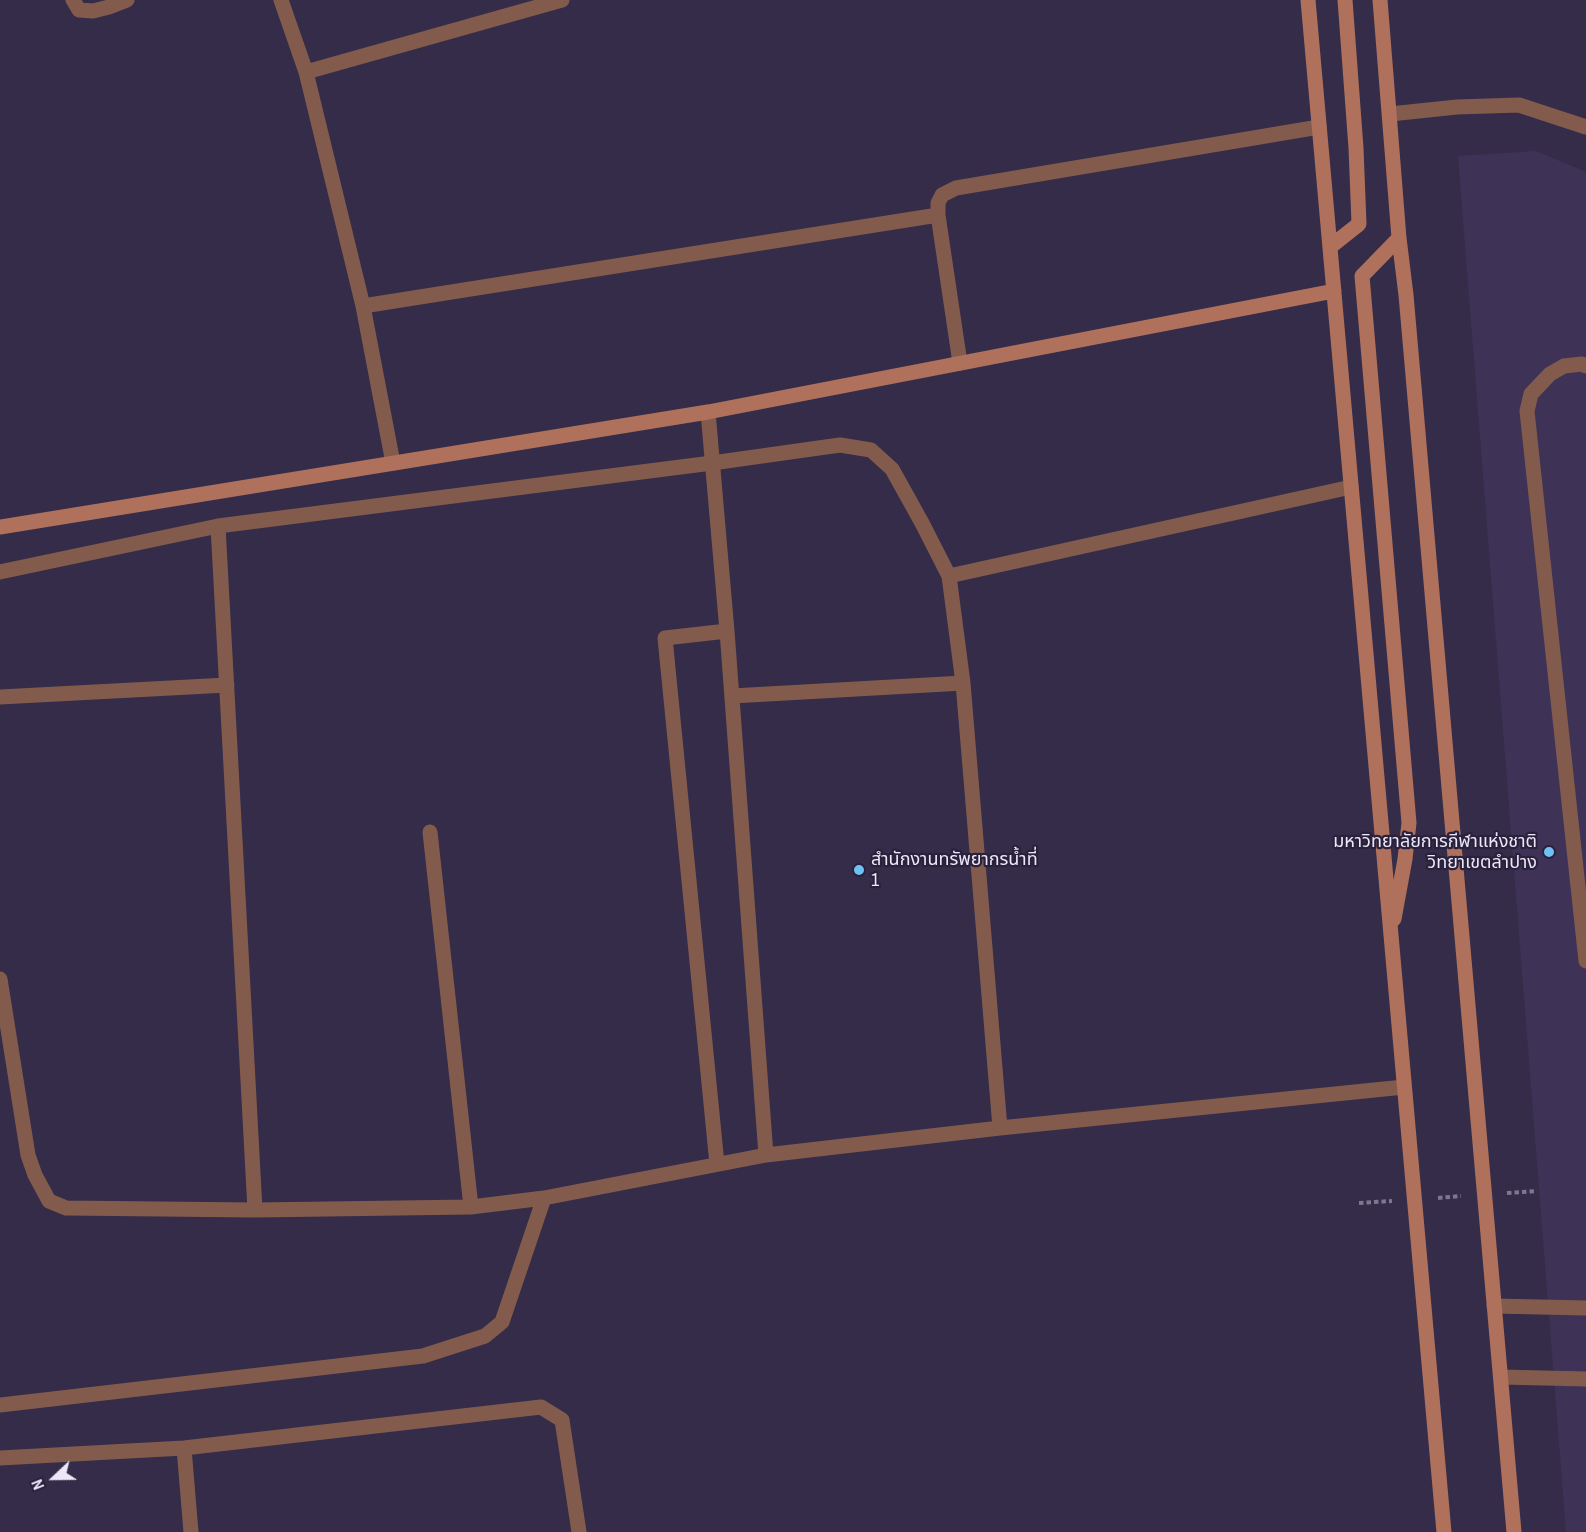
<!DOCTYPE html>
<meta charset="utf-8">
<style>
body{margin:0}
#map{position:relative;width:1586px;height:1532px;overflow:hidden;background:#342c48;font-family:"Archivo Narrow",sans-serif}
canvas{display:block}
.north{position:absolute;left:24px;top:1448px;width:60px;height:60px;-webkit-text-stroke:4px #2a223d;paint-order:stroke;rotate:248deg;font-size:16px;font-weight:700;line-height:24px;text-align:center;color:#ece7f9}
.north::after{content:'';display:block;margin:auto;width:21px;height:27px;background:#ece7f9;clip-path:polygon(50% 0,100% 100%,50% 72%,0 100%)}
</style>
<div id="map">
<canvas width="1586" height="1532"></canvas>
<div class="north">N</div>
</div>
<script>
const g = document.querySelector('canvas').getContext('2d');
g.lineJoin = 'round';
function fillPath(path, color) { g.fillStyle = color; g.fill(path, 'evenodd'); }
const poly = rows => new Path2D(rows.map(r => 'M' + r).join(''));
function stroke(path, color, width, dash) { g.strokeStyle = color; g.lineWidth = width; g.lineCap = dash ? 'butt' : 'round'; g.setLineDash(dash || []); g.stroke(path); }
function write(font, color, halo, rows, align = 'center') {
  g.font = font + ' "Archivo Narrow","Noto Sans Thai",sans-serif'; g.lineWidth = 4.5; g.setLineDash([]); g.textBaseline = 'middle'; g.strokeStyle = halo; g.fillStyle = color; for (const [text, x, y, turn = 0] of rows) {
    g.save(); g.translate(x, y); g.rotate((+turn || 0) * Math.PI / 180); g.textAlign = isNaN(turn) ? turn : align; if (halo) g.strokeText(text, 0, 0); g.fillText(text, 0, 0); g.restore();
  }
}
fillPath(poly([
 [1536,151,1586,172,1586,1532,1566,1532,1458,156]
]), '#3e3356');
stroke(poly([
 [1507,1193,1537,1191],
 [1438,1198,1461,1196],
 [1359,1203,1392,1201]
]), '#7e778f', 4, [4.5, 3]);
stroke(poly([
 [1586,366,1582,364,1564,366,1550,374,1531,394,1527,411,1586,961],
 [708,412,727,631,766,1155],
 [218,526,255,1210],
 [0,572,218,526,712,463,840,445,871,450,892,469,922,523,949,576,963,683,1000,1128],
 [949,576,1351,487],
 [732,696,963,683],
 [0,697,227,685],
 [430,832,471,1207],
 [0,979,28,1155,35,1175,49,1201,66,1208,255,1210,471,1207,544,1198,766,1155,1000,1128,1404,1087],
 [717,1164,665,638,727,631],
 [1494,1306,1586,1308],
 [1501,1377,1586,1379],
 [0,1405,423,1356,485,1336,502,1322,544,1198]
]), '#835b4d', 15);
stroke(poly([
 [73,0,79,10,93,11,109,7,127,0],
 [281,0,306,72,363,306,393,463],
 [306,72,562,0],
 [1390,114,1457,107,1519,105,1586,127],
 [363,306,938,215],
 [960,363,938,215,938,203,942,195,956,188,1319,127],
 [184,1448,191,1532],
 [0,1458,184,1448,541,1407,562,1420,579,1532]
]), '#835b4d', 15);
stroke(poly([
 [1308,0,1444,1532],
 [1380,0,1399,238,1406,295,1514,1532],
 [1330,247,1359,224,1356,148,1345,0],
 [0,527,708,412,1334,291],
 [1394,919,1405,859,1409,823,1362,276,1399,238]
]), '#af715c', 15);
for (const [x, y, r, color] of [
 [1549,852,6,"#6ec2f3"],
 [859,870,6,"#6ec2f3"]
]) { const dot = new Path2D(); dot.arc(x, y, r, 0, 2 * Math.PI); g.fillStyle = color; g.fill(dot); stroke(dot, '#2a223d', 2); }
write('18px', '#ece7f9', '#2a223d', [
 ["มหาวิทยาลัยการกีฬาแห่งชาติ",1537,842],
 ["วิทยาเขตลำปาง",1537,863],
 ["สำนักงานทรัพยากรน้ำที่",871,860,"left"],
 ["1",871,881,"left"]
], 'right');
</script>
